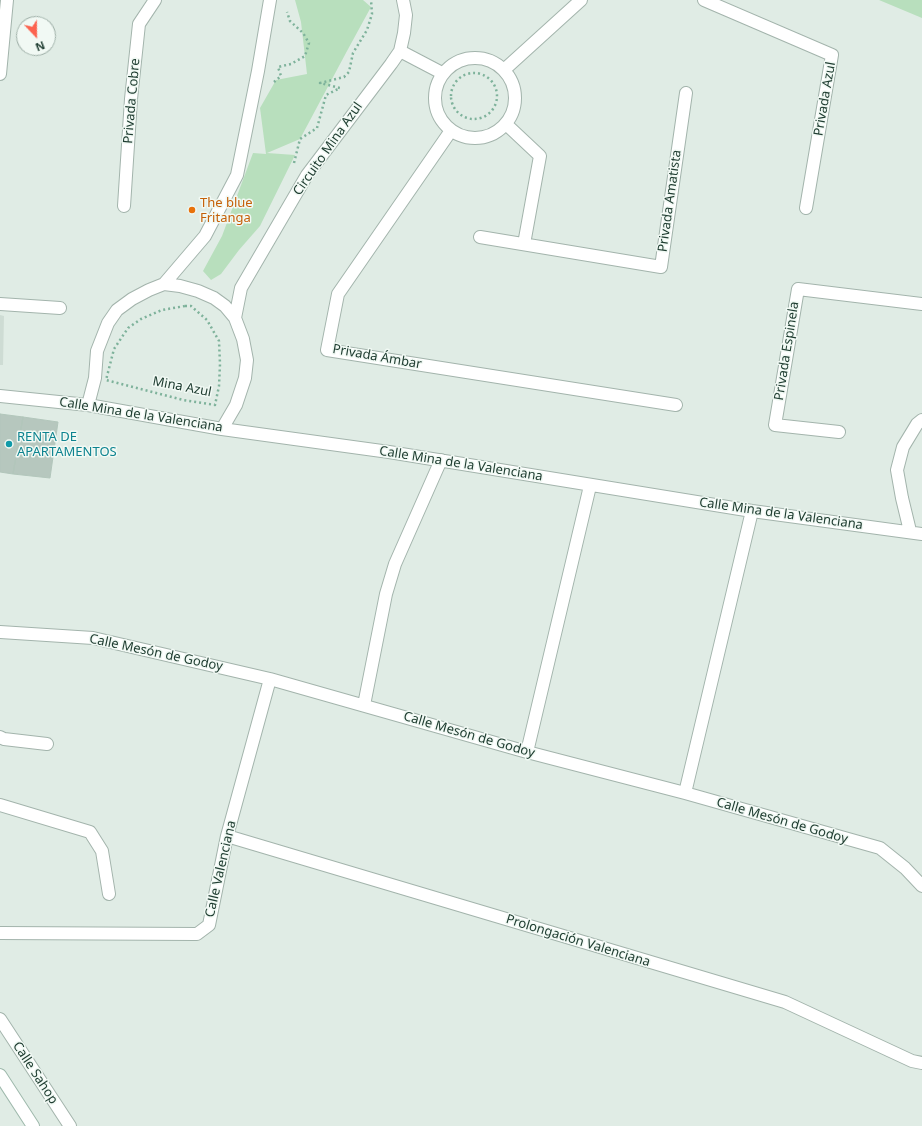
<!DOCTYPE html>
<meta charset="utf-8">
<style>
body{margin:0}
#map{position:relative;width:922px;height:1126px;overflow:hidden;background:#e0ece5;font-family:"Noto Sans",sans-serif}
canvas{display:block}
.north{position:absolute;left:16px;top:16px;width:40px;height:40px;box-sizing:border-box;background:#f1f9f4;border:1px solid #9daea6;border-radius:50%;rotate:158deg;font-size:11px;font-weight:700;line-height:16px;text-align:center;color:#203e32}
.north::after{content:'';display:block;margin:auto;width:14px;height:18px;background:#fc634f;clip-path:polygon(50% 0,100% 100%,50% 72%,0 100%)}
</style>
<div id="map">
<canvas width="922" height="1126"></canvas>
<div class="north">N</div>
</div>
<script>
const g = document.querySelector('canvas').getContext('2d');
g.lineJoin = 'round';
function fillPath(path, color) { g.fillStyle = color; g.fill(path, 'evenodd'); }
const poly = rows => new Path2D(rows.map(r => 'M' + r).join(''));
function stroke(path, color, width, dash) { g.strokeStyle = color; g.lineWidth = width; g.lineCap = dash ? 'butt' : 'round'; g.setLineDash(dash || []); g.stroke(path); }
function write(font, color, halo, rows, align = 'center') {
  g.font = font + ' "Noto Sans",sans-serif'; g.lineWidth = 3; g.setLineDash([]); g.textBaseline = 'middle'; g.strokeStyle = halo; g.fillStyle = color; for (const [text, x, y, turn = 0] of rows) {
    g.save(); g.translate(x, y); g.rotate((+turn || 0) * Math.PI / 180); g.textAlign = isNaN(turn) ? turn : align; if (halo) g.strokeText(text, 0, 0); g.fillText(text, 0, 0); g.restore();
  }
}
fillPath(poly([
 [0,315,4,316,3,365,0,365]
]), '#cedcd4');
fillPath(poly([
 [295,0,363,0,371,7,347,51,300,139,267,153,295,155,260,226,239,250,221,274,211,280,203,271,222,236,253,153,266,154,260,108,276,80,307,74,301,22],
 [879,0,922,0,922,18]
]), '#b8dfbd');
const building = poly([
 [0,414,23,417,13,474,0,472,0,414],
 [23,417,58,422,50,478,13,474,23,417]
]);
fillPath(building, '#b6c7be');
stroke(building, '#b2c6bb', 1);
const minor = poly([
 [704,0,832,55,806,208],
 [400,51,442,73],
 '435 98a40 40 0 1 1 80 0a40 40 0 1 1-80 0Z',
 [505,69,581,0],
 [0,74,7,0],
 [507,125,540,156,524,244],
 [450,132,338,294,327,350,676,405],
 [124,206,131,99,139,24,155,0],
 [480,237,661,267,686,93],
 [164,284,180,286,198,291,214,298,225,306,235,318,243,339,247,360,245,378,236,405,222,429],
 [0,304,60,308],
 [235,318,241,288,307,175,391,64,400,51,404,33,406,15,403,0],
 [0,396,88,405,222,429,389,452,752,511,922,534],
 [88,405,95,378,97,351,108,323,117,310,132,299,149,290,164,284,205,236,237,175,258,71,270,0],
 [839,432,775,425,798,289,922,304],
 [910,531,902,498,897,470,903,447,917,424,922,420],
 [0,632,93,638,270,679,527,752,685,793,880,848,905,868,922,886],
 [364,705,386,594,395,564,441,460],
 [0,737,4,739,47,744],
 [527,752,590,486],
 [685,793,752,511],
 [0,805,90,832,102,851,109,894],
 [227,836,785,1002,912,1061,922,1063],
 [0,933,197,934,209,925,227,836,270,679]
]);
const tertiary = poly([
 [0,1019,70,1126]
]);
const secondary = poly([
 [0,1075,33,1126]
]);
stroke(minor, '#a3b4ac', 14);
stroke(tertiary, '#a3b4ac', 14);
stroke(secondary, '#9eb9ac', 14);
stroke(poly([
 '451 96a23 23 0 1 1 46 0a23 23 0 1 1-46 0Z',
 [274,82,281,76,278,67,291,64,305,56,309,43,303,33,290,21,287,12],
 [294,163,300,139,317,128,326,95,340,88,320,83,344,77,349,72,353,53,367,30,372,14,371,0],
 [185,306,191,306,207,320,219,341,220,364,219,386,215,405,183,400,106,380,114,349,128,328,141,319,162,310,185,306]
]), '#7eb29b', 2.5, [2, 3]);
stroke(minor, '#fff', 12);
stroke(tertiary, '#fff', 12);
stroke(secondary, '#fff', 12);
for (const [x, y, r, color] of [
 [192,210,4,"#e8710a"],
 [9,444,4,"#0f9aa8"]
]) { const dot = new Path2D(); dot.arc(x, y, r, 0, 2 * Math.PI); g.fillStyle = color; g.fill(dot); stroke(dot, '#f1f9f4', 1.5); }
write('13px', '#203e32', '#f1f9f4', [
 ["Privada Azul",825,99,-80],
 ["Privada Cobre",132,101,-85],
 ["Circuito Mina Azul",328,149,-55],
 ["Privada Amatista",670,201,-82],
 ["Privada Espinela",787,351,-81],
 ["Privada Ámbar",377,357,10],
 ["Mina Azul",182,387,11],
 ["Calle Mina de la Valenciana",141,415,9],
 ["Calle Mina de la Valenciana",461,464,9],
 ["Calle Mina de la Valenciana",781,514,8],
 ["Calle Mesón de Godoy",156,653,12],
 ["Calle Mesón de Godoy",469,735,16],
 ["Calle Mesón de Godoy",782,821,16],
 ["Calle Valenciana",221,869,-77],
 ["Prolongación Valenciana",578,941,17],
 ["Calle Sahop",35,1073,57]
]);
write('13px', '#c56008', '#f1f9f4', [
 ["The blue",200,203],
 ["Fritanga",200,218]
], 'left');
write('13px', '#0d838f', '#f1f9f4', [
 ["RENTA DE",17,437],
 ["APARTAMENTOS",17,452]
], 'left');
</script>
